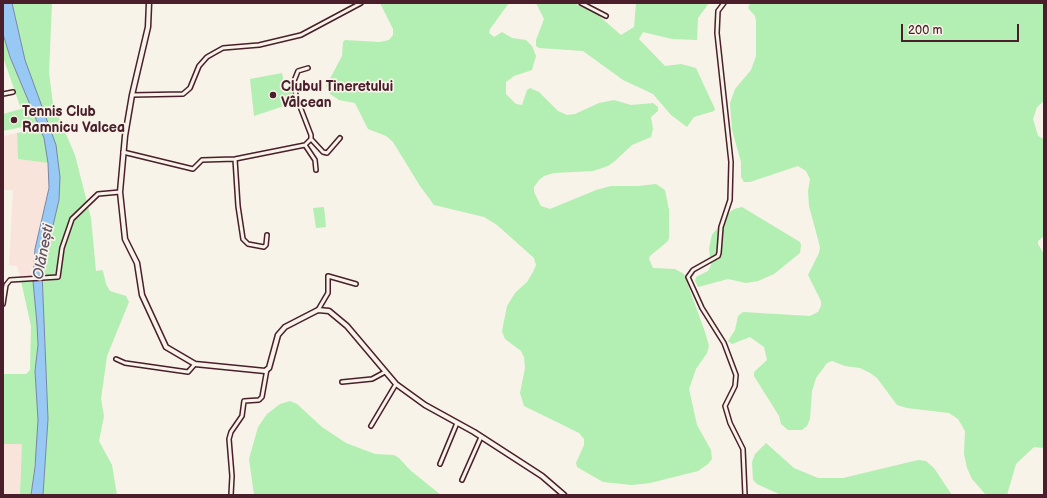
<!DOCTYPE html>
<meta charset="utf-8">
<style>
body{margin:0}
#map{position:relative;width:1047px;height:498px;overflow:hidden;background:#f7f3e8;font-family:"Balsamiq Sans",sans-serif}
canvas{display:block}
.frame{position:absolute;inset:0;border:4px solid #4a1f2b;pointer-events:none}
.scale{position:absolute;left:901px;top:24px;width:118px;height:18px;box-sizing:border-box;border:2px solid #4a1f2b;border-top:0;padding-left:5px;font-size:12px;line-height:14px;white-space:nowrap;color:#4a1f2b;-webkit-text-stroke:3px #f7f3e8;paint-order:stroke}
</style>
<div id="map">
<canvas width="1047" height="498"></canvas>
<div class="frame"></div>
<div class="scale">200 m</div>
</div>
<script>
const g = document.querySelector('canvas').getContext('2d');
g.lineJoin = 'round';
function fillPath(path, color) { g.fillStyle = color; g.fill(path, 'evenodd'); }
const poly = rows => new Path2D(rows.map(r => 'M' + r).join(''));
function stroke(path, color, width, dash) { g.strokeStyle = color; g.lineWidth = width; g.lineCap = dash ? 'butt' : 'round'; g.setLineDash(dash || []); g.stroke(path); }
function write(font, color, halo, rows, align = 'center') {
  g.font = font + ' "Balsamiq Sans",sans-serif'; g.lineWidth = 3.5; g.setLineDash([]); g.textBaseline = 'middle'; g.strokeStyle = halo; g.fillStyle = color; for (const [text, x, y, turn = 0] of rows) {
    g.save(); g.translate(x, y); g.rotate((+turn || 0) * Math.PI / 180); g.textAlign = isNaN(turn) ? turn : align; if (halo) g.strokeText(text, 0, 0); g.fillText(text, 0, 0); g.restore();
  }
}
fillPath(poly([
 [17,133,18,159,48,163,49,188,35,249,33,281,21,281,17,266,9,265,13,190,3,190,3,136],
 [3,444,23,444,20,495,3,495]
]), '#f9e4db');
fillPath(poly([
 [12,3,52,3,49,73,53,104,75,155,91,218,96,271,102,270,103,271,106,284,110,291,126,296,129,302,107,356,101,399,104,416,99,441,112,465,117,495,43,495,48,419,42,272,60,188,25,60],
 [380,3,509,3,490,29,489,33,494,37,502,32,512,38,526,40,532,46,536,56,532,70,514,76,506,82,506,94,516,104,522,105,527,90,530,88,539,92,558,111,567,115,575,114,599,103,614,100,631,105,653,103,658,107,658,111,651,117,653,129,651,137,632,145,615,161,608,166,593,171,554,173,544,176,539,180,534,187,534,192,541,206,550,209,596,190,611,186,638,186,656,184,665,190,669,210,669,238,668,241,650,256,649,259,653,268,675,269,684,274,705,332,709,346,707,353,696,369,689,389,697,425,711,450,712,459,708,464,698,471,650,483,632,485,603,482,577,467,576,463,584,445,584,439,579,433,524,406,520,393,525,368,524,357,521,351,505,339,502,331,507,306,515,293,527,282,533,272,536,265,534,258,497,225,484,217,434,205,420,186,393,142,386,136,368,129,355,103,339,100,330,94,326,86,342,56,343,42,345,40,380,42,389,40,393,35,393,29],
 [536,3,574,3,597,14,621,35,634,27,636,3,709,3,698,18,697,40,672,39,643,32,639,39,665,66,681,64,696,68,715,109,714,111,694,117,687,127,671,115,653,94,623,80,583,51,539,48,536,46,536,40,544,19],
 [750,3,1044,3,1044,101,1037,107,1033,119,1038,136,1044,139,1044,236,1038,241,1038,244,1044,254,1044,448,1034,447,1016,464,1007,495,986,495,972,479,967,468,964,454,965,431,958,419,949,413,907,408,897,405,877,378,870,373,860,368,845,366,832,361,827,363,816,378,812,391,810,419,807,426,802,430,788,430,781,424,779,416,754,376,754,372,767,360,764,347,750,337,732,344,728,341,735,330,738,316,743,312,810,316,818,312,821,306,821,301,808,275,819,253,820,247,809,206,808,191,810,179,806,171,798,166,750,182,744,182,741,177,741,162,732,130,730,103,735,89,751,70,756,56,756,21,755,16,748,8],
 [3,34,10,57,44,138,48,163,18,159,17,133,31,130,26,120,27,126,3,131,3,114,21,109,3,57],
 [282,73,285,88,292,87,296,102,254,116,250,79],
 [324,207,326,227,316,228,313,208],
 [742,207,800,242,801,245,800,253,774,274,758,281,746,283,728,279,698,287,695,281,696,277,708,271,711,265,709,248,712,235,729,213,734,209],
 [21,281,33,281,37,324,38,345,35,371,38,420,37,445,31,495,20,495,22,444,3,444,3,374,26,374,30,370,31,326],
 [290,401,297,404,322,427,346,443,375,454,394,455,399,458,410,470,441,495,254,495,249,459,258,427,267,414,280,404],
 [766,443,794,468,818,478,843,478,918,460,926,461,934,468,952,495,781,495,757,484,753,480,752,462,755,454]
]), '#b3eeb2');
const water = poly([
 [3,3,12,3,25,60,56,145,60,177,59,200,42,272,48,419,43,495,31,495,35,467,38,420,35,371,38,345,37,324,33,281,35,249,49,188,48,163,44,138,10,57,3,34,3,3]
]);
fillPath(water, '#98c9f4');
stroke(water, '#7985a4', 1);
const minor = poly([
 [581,3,606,16],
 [724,3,718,11,717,33,731,162,730,200,721,227,719,253,718,256,693,270,688,277,702,308,724,343,736,375,735,386,725,406,730,423,743,449,745,495],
 [3,94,13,92],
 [132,95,183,94,190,88,199,66,207,57,214,53,223,48,259,45,301,35,361,3],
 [311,139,323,152,327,153,340,138],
 [305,145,315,160,316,170],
 [123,152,193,169,202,160,235,159,305,145,311,139,311,135,296,96,294,81,298,71,308,68],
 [235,159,238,206,243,239,248,244,264,247,266,245,267,235],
 [3,304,6,285,10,280,58,277,62,248,72,219,98,194,120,192],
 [318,310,328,293,328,276,356,284],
 [116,359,125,363,188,372,195,364],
 [342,382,372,379,385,372],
 [371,426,396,384],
 [440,464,457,423],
 [462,480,481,437],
 [231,495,232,476,229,439,231,432,242,416,244,401,259,400,262,397,267,369]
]);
const tertiary = poly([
 [149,3,148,27,132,95,125,136,120,192,125,239,137,263,142,295,166,347,195,364,265,371,269,368,278,335,285,327,318,310,329,311,347,326,396,384,425,405,474,432,542,476,564,495]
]);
stroke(minor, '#4a1f2b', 6);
stroke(tertiary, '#4a1f2b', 7);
stroke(minor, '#f7f3e8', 3);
stroke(tertiary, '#f7f3e8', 4);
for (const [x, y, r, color] of [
 [273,95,4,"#4a1f2b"],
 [14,120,4,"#4a1f2b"]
]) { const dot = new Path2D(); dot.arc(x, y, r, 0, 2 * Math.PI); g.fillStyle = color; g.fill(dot); stroke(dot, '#f7f3e8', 1.5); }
write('bold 14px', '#4a1f2b', '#f7f3e8', [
 ["Clubul Tineretului",281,87],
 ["Vâlcean",281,103],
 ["Tennis Club",22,112],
 ["Ramnicu Valcea",22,128]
], 'left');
write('italic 15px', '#615267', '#f7f3e8', [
 ["Olănești",44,252,-79]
]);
</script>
